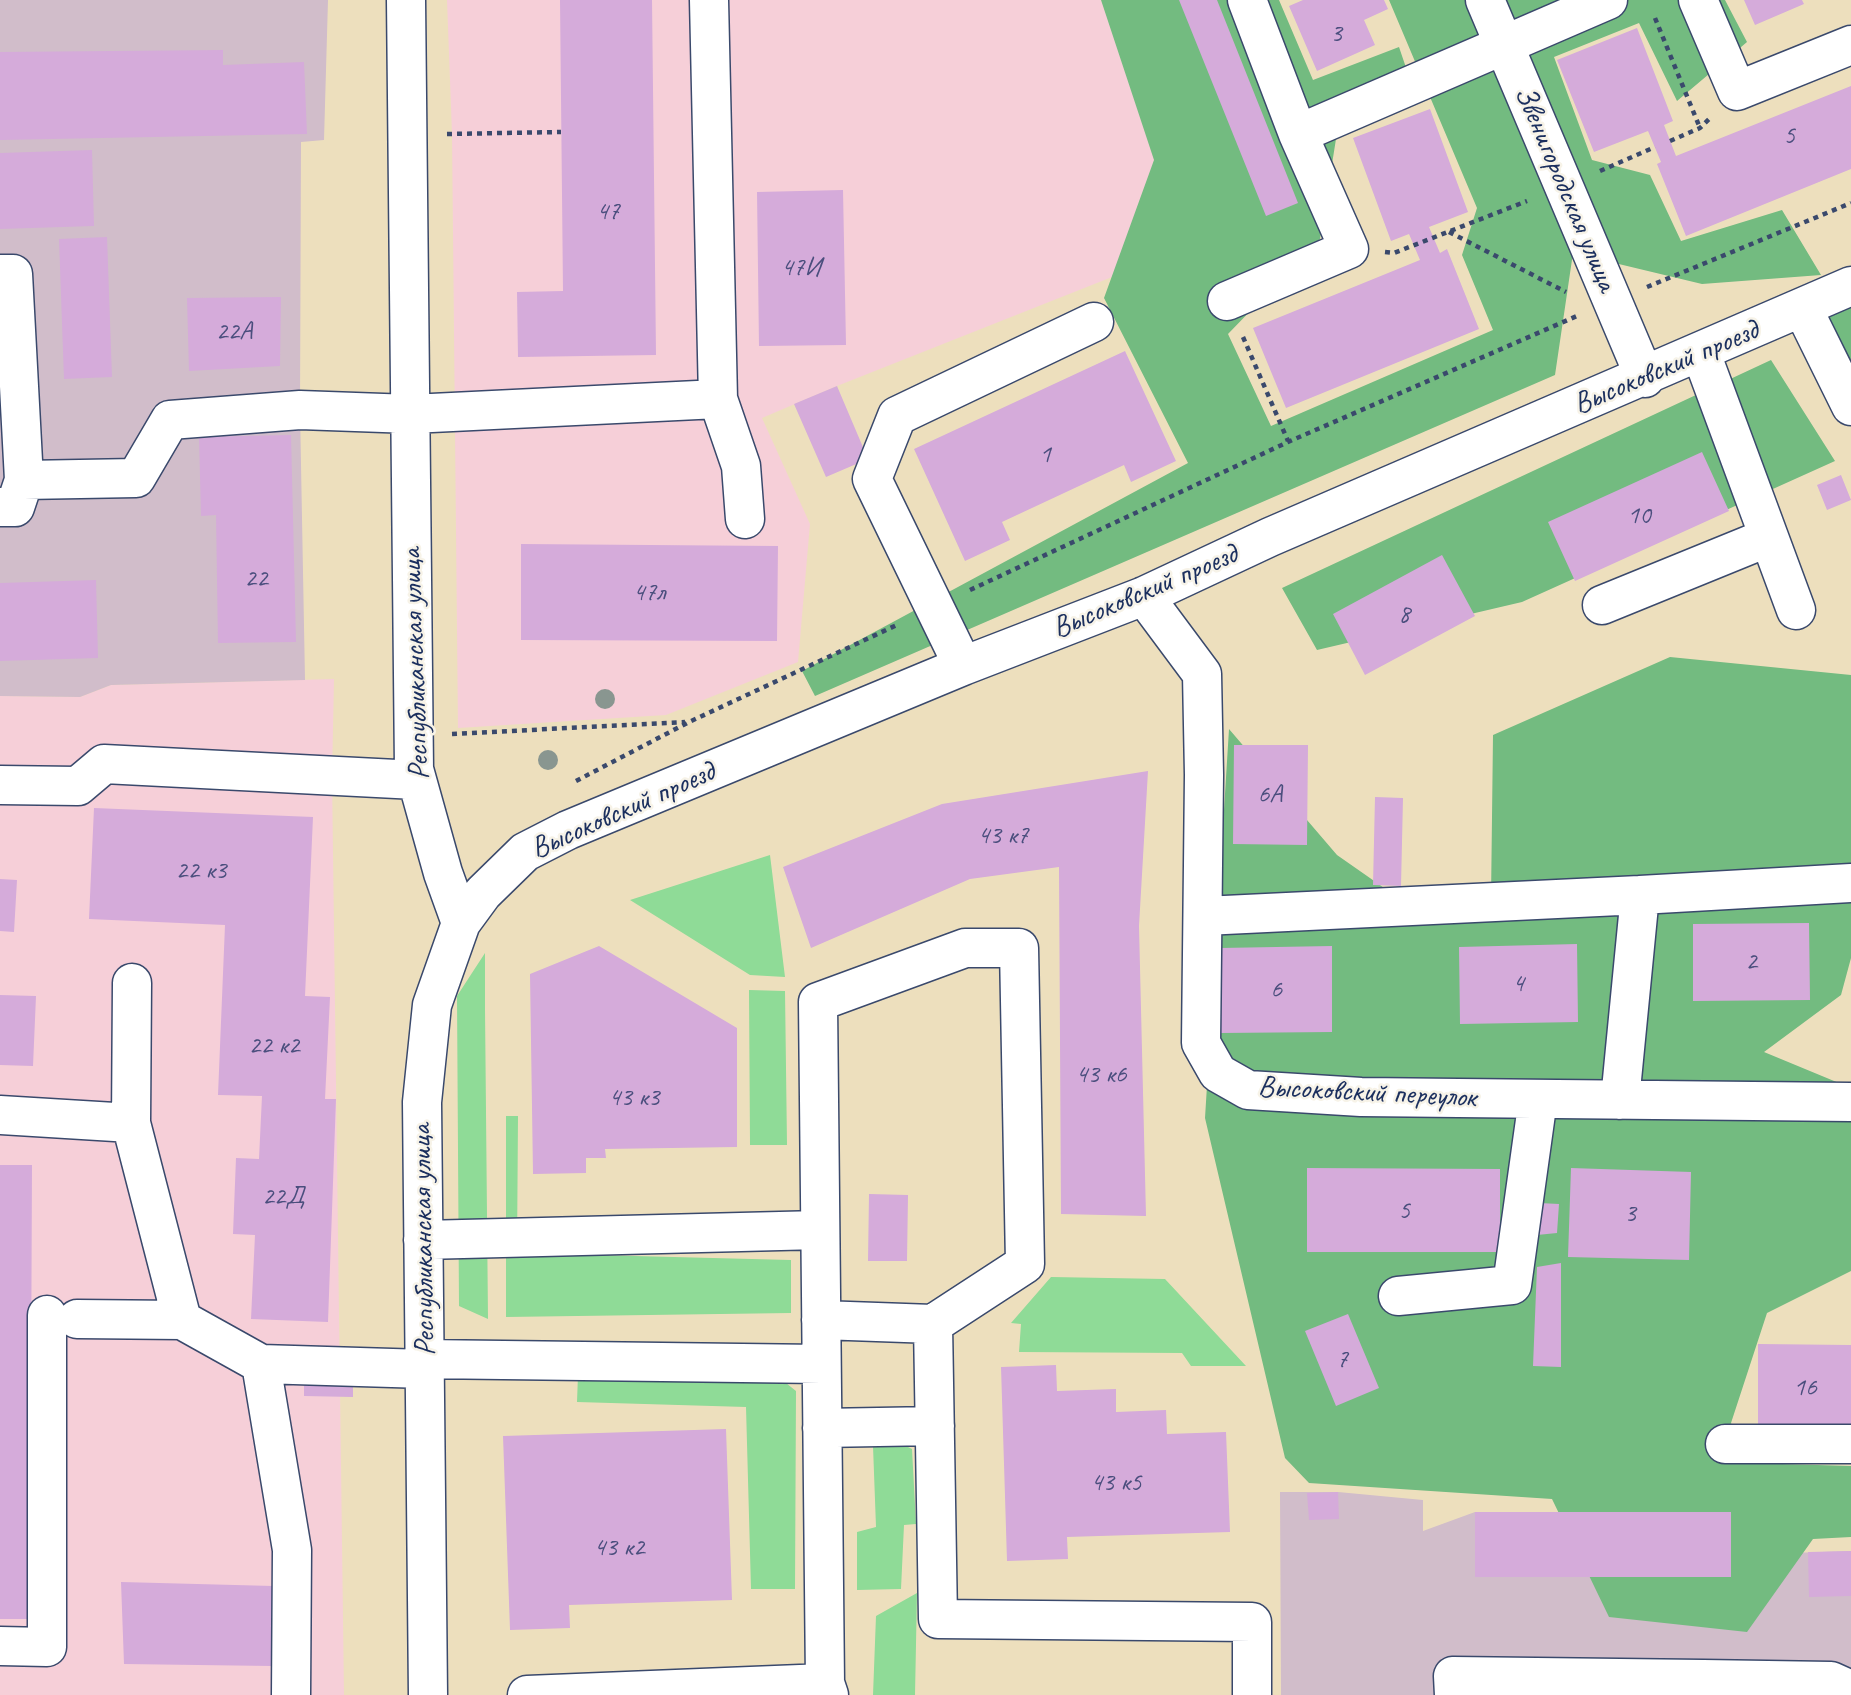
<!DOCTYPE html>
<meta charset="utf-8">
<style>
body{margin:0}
canvas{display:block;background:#eddfbd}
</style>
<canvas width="1851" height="1695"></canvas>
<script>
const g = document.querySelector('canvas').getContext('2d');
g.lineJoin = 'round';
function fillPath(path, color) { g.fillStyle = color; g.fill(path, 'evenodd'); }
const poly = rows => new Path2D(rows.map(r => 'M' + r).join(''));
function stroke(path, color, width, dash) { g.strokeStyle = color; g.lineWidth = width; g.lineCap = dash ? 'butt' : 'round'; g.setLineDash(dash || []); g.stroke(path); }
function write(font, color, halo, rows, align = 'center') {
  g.font = font + ' Caveat,sans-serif'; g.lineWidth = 5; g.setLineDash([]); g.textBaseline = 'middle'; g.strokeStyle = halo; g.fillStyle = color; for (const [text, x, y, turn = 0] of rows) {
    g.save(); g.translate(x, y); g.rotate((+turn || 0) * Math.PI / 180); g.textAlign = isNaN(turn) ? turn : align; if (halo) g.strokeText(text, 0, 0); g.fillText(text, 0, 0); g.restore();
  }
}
fillPath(poly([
 [447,0,1179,0,1266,216,837,386,762,418,810,524,798,662,666,715,458,728,452,134],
 [334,679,332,777,344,1695,0,1695,0,696,80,697,111,685]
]), '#f6cfd8');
fillPath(poly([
 [0,0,328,0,324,140,301,142,300,410,305,680,111,685,80,697,0,696],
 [1280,1492,1338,1492,1423,1500,1423,1531,1475,1512,1731,1512,1731,1555,1851,1551,1851,1695,1281,1695]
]), '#d1bdca');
fillPath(poly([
 [770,855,785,977,750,975,630,900],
 [485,953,485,1009,488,1319,459,1306,457,996],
 [749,990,785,991,787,1145,750,1145],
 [506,1116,518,1116,517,1253,791,1260,791,1313,506,1317],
 [1051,1277,1165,1279,1246,1366,1191,1366,1182,1353,1019,1352,1021,1324,1011,1323],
 [578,1375,781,1379,796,1391,795,1589,751,1589,746,1407,577,1402],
 [904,1445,912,1449,916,1524,904,1525,901,1589,857,1590,857,1532,876,1527,873,1446],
 [917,1593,915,1695,873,1695,876,1616]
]), '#8fdb97');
fillPath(poly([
 [1101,0,1279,0,1313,80,1399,47,1418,103,1336,139,1320,239,1228,334,1271,426,1493,330,1462,255,1477,208,1389,0,1725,0,1747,42,1677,101,1639,23,1554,57,1592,160,1650,175,1681,241,1782,210,1821,275,1702,284,1573,253,1555,375,815,696,802,671,1188,463,1104,298,1154,160],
 [1851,303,1851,374,1821,313],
 [1771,360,1835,461,1522,602,1317,650,1282,588],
 [1670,657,1851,675,1851,958,1841,995,1764,1052,1851,1088,1851,1271,1767,1313,1731,1423,1748,1463,1851,1466,1851,1537,1813,1539,1747,1632,1609,1617,1552,1499,1309,1483,1285,1458,1205,1118,1229,729,1337,855,1410,906,1491,899,1493,735]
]), '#73bb80');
fillPath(poly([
 [560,0,652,0,656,355,518,357,517,292,563,291],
 [1179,0,1217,0,1298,203,1266,216],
 [1303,0,1384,0,1388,9,1364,20,1375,45,1317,71,1289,6],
 [1744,0,1802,0,1804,4,1755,25],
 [1637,28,1673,121,1664,125,1676,156,1851,86,1851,169,1686,236,1657,164,1661,162,1648,131,1594,152,1557,60],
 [223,50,223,65,304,62,307,134,0,140,0,52],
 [1430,109,1468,212,1429,227,1440,253,1447,249,1479,329,1286,408,1253,328,1420,260,1409,234,1391,241,1353,138],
 [92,150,94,226,0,229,0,153],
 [843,190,846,345,759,346,757,192],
 [107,237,112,377,64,379,59,239],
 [281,297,280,366,189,371,187,298],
 [1125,351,1176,461,1131,482,1124,465,1002,522,1010,540,965,561,914,449],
 [837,386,868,459,826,477,794,404],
 [291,435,296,642,218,643,216,515,201,516,199,437],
 [1702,452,1729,511,1575,581,1548,522],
 [1841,475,1851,500,1827,510,1817,485],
 [521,544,778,546,777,641,521,640],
 [1442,555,1475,616,1365,675,1333,614],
 [96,580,98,658,0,661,0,583],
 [1234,745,1308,745,1307,845,1233,844],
 [1148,771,1139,926,1146,1216,1061,1214,1059,867,970,879,811,948,783,867,942,804],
 [1375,797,1403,798,1401,886,1373,885],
 [94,808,313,817,305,996,330,997,325,1099,336,1099,328,1322,251,1319,255,1235,233,1234,236,1158,259,1159,262,1096,218,1095,225,925,89,919],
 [0,879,17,880,14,932,0,931],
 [1809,923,1810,1000,1693,1001,1693,924],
 [1577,944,1578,1022,1460,1024,1459,947],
 [599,946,737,1028,737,1147,605,1149,606,1158,586,1158,586,1173,533,1174,530,974],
 [1332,946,1332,1032,1220,1033,1220,948],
 [0,995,36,996,33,1066,0,1065],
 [0,1165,32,1165,30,1619,0,1619],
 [1307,1168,1500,1169,1500,1252,1307,1252],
 [1571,1168,1691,1172,1689,1260,1568,1257],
 [869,1194,908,1195,907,1261,868,1261],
 [1539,1203,1559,1204,1557,1233,1537,1235],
 [1561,1263,1561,1367,1533,1366,1537,1267],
 [1348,1314,1379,1388,1336,1406,1305,1331],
 [1758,1344,1851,1345,1851,1431,1758,1430],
 [1056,1365,1057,1391,1116,1389,1116,1412,1166,1410,1167,1434,1226,1432,1230,1532,1067,1537,1068,1559,1007,1561,1001,1367],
 [304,1376,353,1377,353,1397,304,1396],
 [726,1429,732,1600,569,1605,570,1628,510,1630,503,1436],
 [1338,1492,1339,1519,1309,1520,1307,1493],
 [1475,1512,1731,1512,1731,1577,1475,1577],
 [1851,1551,1851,1596,1809,1597,1808,1552],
 [121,1582,273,1586,272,1666,124,1664]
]), '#d5abda');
const minor = poly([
 [406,0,414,769,443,873,461,923],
 [1485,0,1645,378],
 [1698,0,1737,91,1851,45],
 [1298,134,1608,0],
 [0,274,13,274,24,480,15,507,0,507],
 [1227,301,1349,249,1298,134,1247,0],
 [1803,309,1851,406],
 [1701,353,1796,610],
 [718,399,741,466,745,519],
 [24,480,136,478,170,420,300,410,411,414,718,399,709,0],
 [1144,596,1202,674,1204,775,1201,1043,1218,1073,1248,1090,1361,1097,1851,1102],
 [1602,605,1769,537],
 [963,666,872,479,897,416,1094,322],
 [0,785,78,786,104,764,416,780],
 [1204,916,1640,895],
 [1620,1100,1640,895,1851,883],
 [0,1115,131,1123,132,983],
 [131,1123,182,1320,261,1364,425,1369],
 [423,1240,820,1230],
 [1398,1296,1512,1285,1538,1099],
 [77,1319,182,1320],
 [821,1320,933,1324],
 [424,1359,821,1364],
 [261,1364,292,1550,291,1695],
 [822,1428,935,1426],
 [1725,1444,1851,1444],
 [0,1646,47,1647,47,1315],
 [1703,1679,1831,1681,1851,1690],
 [428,1695,422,1102,432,1005,461,923,483,893,525,852,568,830,963,666,1144,596,1270,537,1851,286],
 [527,1695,825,1683],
 [829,1695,825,1683,818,1002,965,948,1019,948,1025,1264,933,1324,938,1619,1252,1622,1252,1695],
 [1454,1695,1453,1676,1703,1679,1705,1695]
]);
stroke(minor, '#3a496c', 41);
stroke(poly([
 [1655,18,1700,128],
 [447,134,561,132],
 [1670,141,1700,128,1711,117],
 [1600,171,1655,147],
 [1449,232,1566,292],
 [1385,252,1394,253,1527,201],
 [1647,287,1851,203],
 [1243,337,1288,441],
 [970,590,1288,442,1577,316],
 [452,734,685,722],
 [576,781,689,722,899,624]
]), '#3a496c', 4.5, [5, 5]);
stroke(minor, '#fff', 38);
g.fillStyle = '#899690';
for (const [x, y] of [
 [605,699],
 [548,760]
]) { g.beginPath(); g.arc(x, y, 10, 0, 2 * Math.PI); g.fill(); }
write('26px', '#4a4e7d', null, [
 ["3",1336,34],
 ["5",1789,136],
 ["47",608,212],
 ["47И",801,268],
 ["22А",234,332],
 ["1",1045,455],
 ["10",1639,516],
 ["22",256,579],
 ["47л",649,593],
 ["8",1404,615],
 ["6А",1270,795],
 ["43 к7",1003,836],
 ["22 к3",201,871],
 ["2",1751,962],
 ["4",1518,984],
 ["6",1276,990],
 ["22 к2",274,1046],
 ["43 к6",1101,1075],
 ["43 к3",634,1098],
 ["22Д",283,1197],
 ["5",1404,1211],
 ["3",1630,1214],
 ["7",1342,1360],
 ["16",1805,1388],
 ["43 к5",1116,1483],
 ["43 к2",619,1548]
]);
write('30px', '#1b2f5e', '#f7f3e8', [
 ["Звенигородская улица",1565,189,67],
 ["Высоковский проезд",1666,368,-23],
 ["Высоковский проезд",1145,592,-23],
 ["Республиканская улица",416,664,-92],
 ["Высоковский проезд",623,811,-24],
 ["Высоковский переулок",1367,1093,3],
 ["Республиканская улица",424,1240,-91]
]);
</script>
